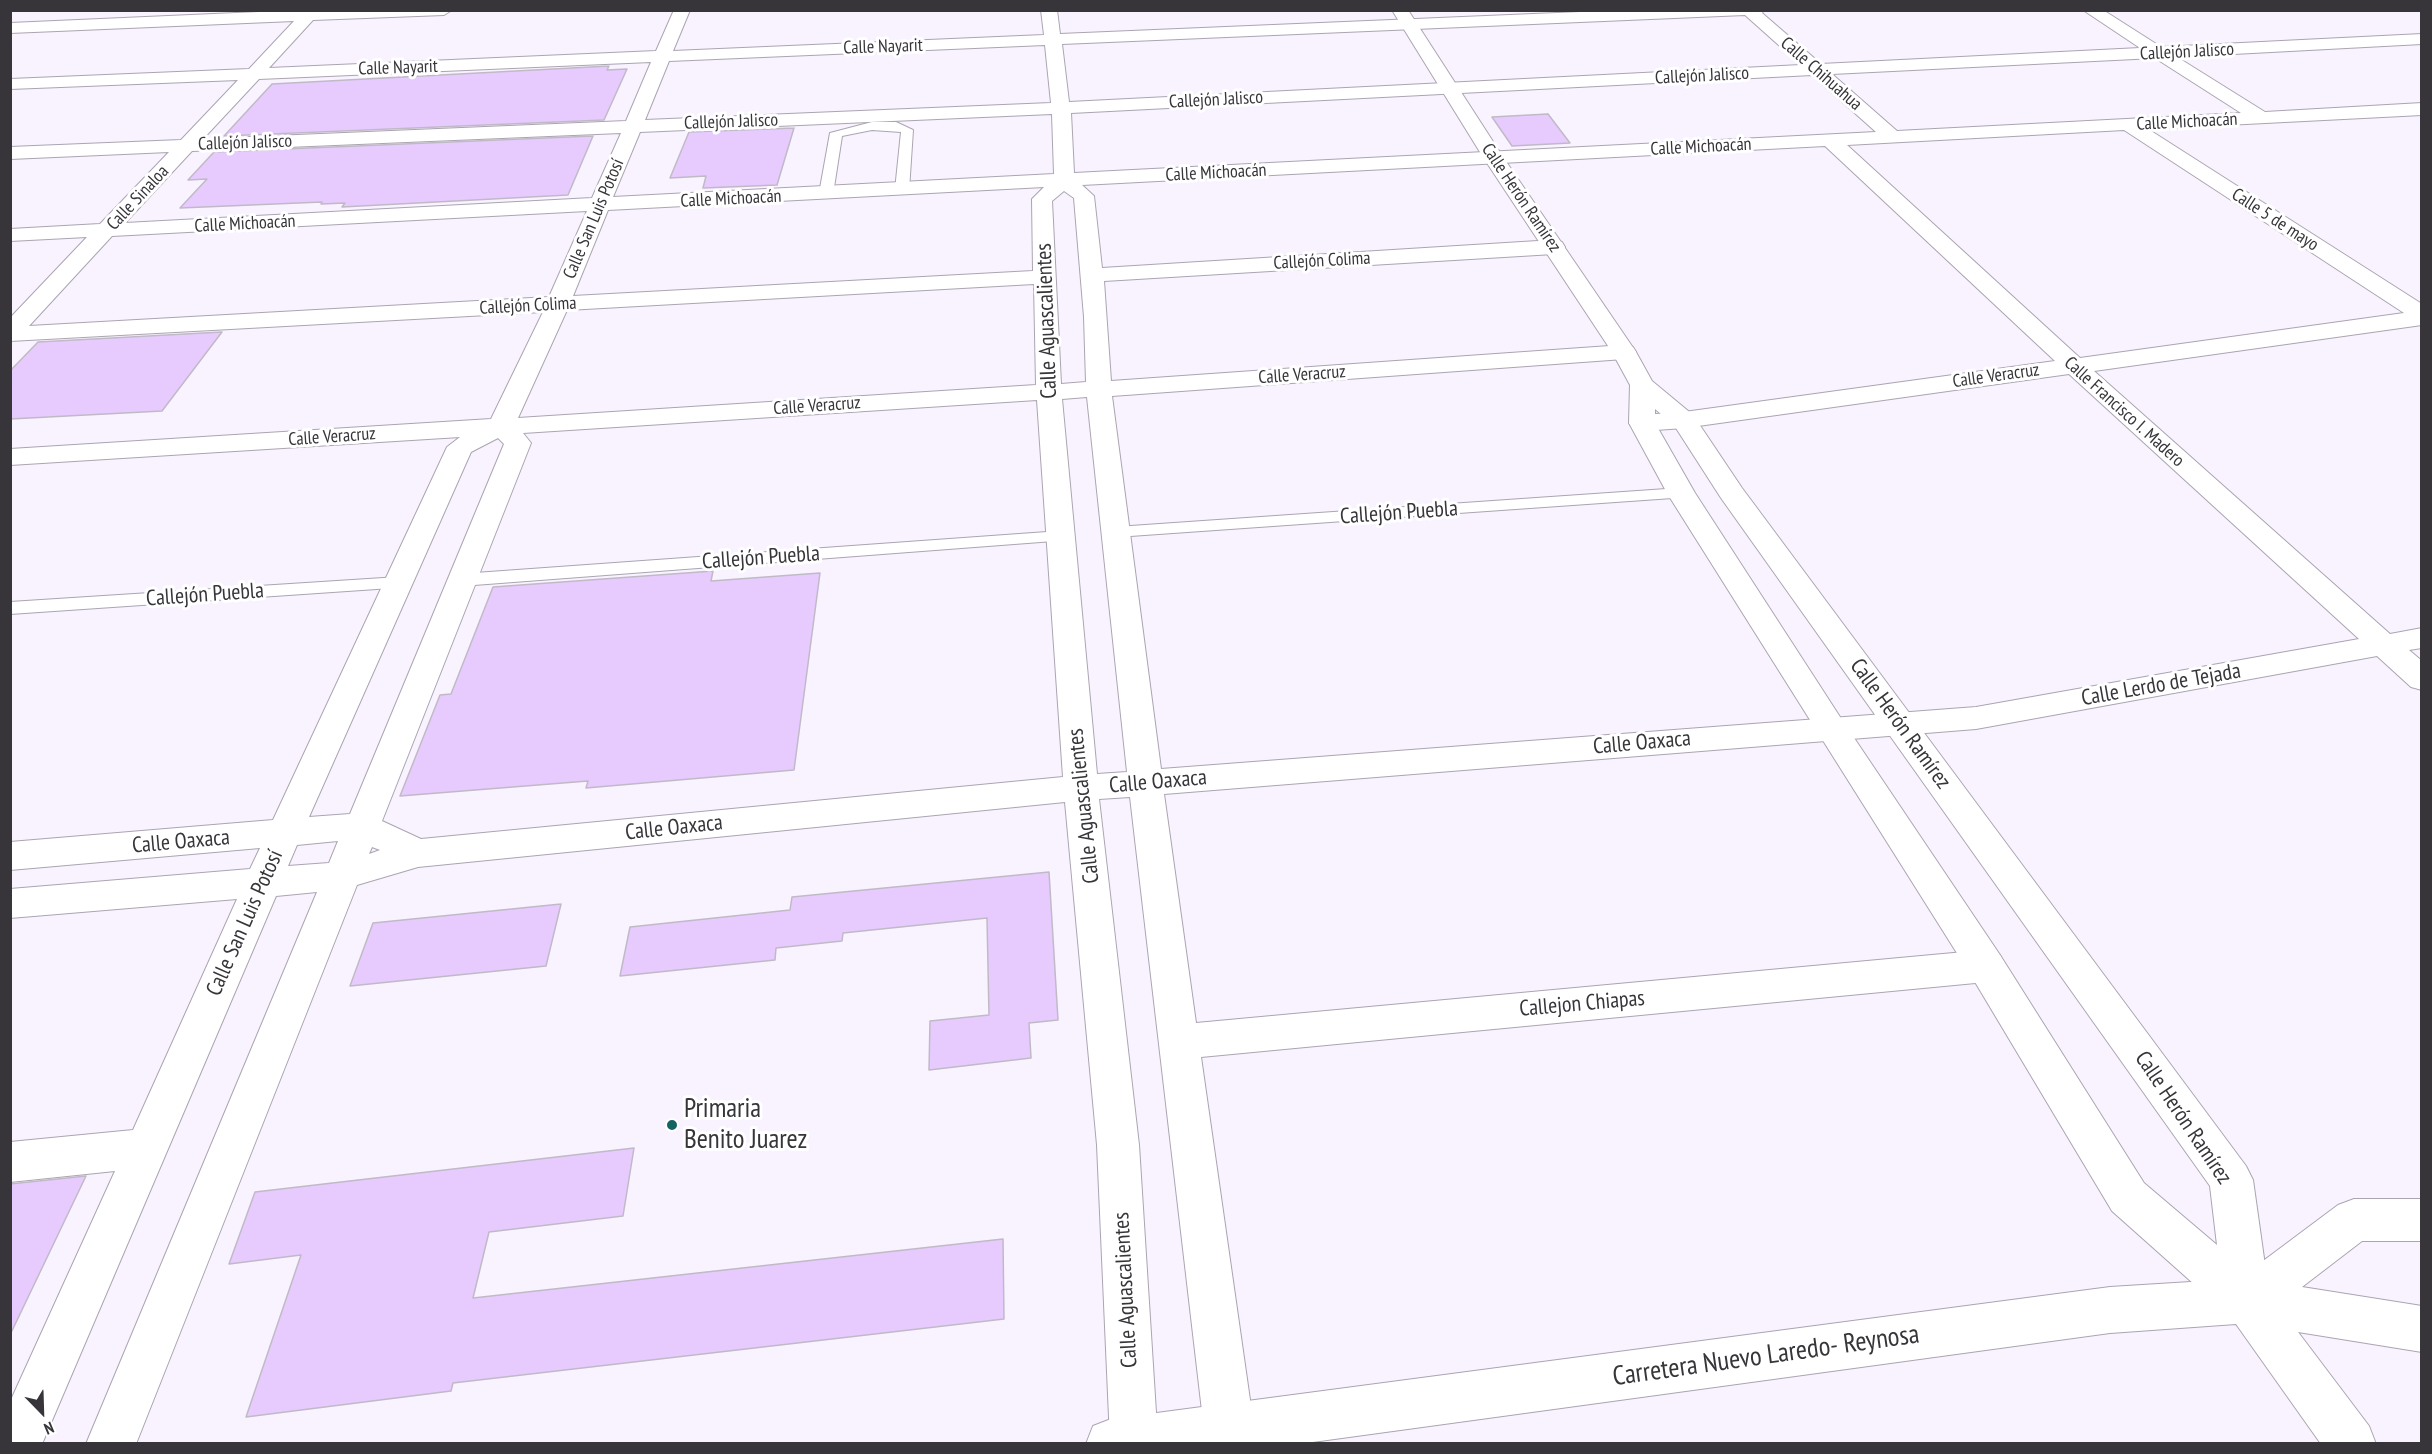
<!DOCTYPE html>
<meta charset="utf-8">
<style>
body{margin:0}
#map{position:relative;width:2432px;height:1454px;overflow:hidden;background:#f9f2ff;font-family:"PT Sans Narrow",sans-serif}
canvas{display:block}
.frame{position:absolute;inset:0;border:12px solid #37353a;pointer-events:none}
.north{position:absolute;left:12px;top:1382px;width:60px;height:60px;-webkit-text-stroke:4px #fff;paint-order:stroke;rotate:157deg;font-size:16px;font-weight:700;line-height:24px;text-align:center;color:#37353a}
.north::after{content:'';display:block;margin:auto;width:21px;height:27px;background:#37353a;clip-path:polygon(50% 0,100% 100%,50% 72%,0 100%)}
</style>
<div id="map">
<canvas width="2432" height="1454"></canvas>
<div class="frame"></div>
<div class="north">N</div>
</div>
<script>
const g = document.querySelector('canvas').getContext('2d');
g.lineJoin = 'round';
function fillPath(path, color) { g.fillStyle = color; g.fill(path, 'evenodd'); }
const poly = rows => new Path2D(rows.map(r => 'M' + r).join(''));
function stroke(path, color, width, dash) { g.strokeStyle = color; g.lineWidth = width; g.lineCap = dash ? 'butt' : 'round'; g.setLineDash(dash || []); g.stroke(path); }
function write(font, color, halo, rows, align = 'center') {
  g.font = font + ' "PT Sans Narrow",sans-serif'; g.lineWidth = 6; g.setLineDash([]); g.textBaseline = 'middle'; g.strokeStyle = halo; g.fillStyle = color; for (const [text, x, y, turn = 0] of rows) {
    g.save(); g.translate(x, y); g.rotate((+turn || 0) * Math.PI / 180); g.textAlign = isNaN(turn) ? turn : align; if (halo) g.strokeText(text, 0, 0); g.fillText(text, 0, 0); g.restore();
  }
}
const building = poly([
 [609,66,607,70,627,69,604,120,224,136,272,84,609,66],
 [1548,114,1570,143,1512,146,1492,117,1548,114],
 [794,128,777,185,703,188,706,176,670,178,689,132,794,128],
 [593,136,568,195,342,207,345,203,321,204,322,202,180,208,207,179,188,180,214,152,593,136],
 [222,332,162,411,10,419,10,371,38,342,222,332],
 [713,571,711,581,820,573,794,770,586,788,588,781,400,796,440,695,451,694,493,587,713,571],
 [1049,872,1058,1020,1029,1023,1031,1058,929,1070,930,1021,989,1015,987,918,843,933,842,941,776,948,775,960,620,976,630,927,790,910,792,897,1049,872],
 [561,904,546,966,350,986,373,923,561,904],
 [634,1148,623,1216,489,1232,473,1298,1003,1239,1004,1319,453,1383,451,1391,246,1417,301,1255,229,1264,255,1192,634,1148],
 [86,1176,10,1335,10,1184,86,1176]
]);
fillPath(building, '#e7cbff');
stroke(building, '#c0bac6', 1.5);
const lane = poly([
 [872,122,896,122,913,130,909,190,902,194,895,190,901,132,872,130,842,136,833,194,826,198,821,197,819,194,830,133,872,122],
 [1681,488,1687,489,1690,493,1687,497,1116,537,1107,532,1116,527,1681,488],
 [1061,531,1067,532,1070,536,1067,540,461,586,452,580,461,574,1061,531],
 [399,577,408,583,406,587,10,614,10,602,399,577]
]);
const street = poly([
 [304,10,452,10,444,15,313,20,269,68,656,51,674,10,690,10,673,51,1044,35,1041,10,1057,10,1060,34,1628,10,1764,10,1762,13,1821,64,2140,48,2083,10,2103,10,2161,47,2422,34,2422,44,2177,57,2265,112,2422,103,2422,115,2148,129,2422,304,2422,325,2094,371,2390,634,2422,628,2422,648,2409,650,2422,661,2422,690,2411,687,2377,656,1976,729,1164,794,1196,1023,1986,950,2000,955,2005,966,2000,977,1986,982,1201,1057,1254,1428,1247,1444,1211,1444,1204,1428,1130,797,1099,799,1139,1145,1158,1444,1112,1444,1110,1440,1097,1145,1065,802,418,867,357,885,136,1444,86,1444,317,892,276,896,42,1444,10,1444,10,1402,115,1171,10,1182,10,1142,133,1130,237,899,10,918,10,889,250,869,260,848,10,870,10,842,273,820,447,447,460,437,10,465,10,449,491,419,543,312,10,341,10,318,87,237,10,241,10,229,100,224,169,152,10,159,10,147,181,140,238,80,10,89,10,79,249,69,294,21,10,33,10,23,304,10],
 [1745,15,1801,65,1069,102,1062,44,1745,15],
 [1045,45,1051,103,645,120,669,61,1045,45],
 [2155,58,2241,113,1897,131,1832,74,2155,58],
 [651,62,626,121,203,139,259,79,651,62],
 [1812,75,1876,132,1074,173,1071,113,1812,75],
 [1052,114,1054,174,613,197,640,132,1052,114],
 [2124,130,2404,313,2080,358,1847,145,2124,130],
 [621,133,592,198,125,223,192,151,621,133],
 [1825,146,2055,361,1684,412,1642,415,1633,418,1629,423,1633,428,1642,431,1684,428,2069,374,2359,639,1976,707,1161,769,1112,396,1624,359,1633,357,1636,352,1633,347,1624,345,1111,381,1104,281,1554,254,1562,252,1565,247,1562,242,1554,240,1102,268,1094,196,1082,185,1825,146],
 [1044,187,1032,199,1033,271,573,296,608,210,1044,187],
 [1064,191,1074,198,1084,317,1086,382,1061,384,1052,201,1064,191],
 [587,211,549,297,29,326,112,236,587,211],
 [1034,284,1036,385,518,418,567,310,1034,284],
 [1087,397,1127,772,1097,774,1062,399,1087,397],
 [1037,400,1063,777,421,839,382,821,531,443,523,433,1037,400],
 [498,438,504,444,350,814,309,817,471,452,498,438],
 [338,841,329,863,288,866,297,845,338,841],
 [372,847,380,850,369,854,372,847]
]);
const secondary = poly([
 [1392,10,1408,10,1503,157,1636,352,1652,381,1693,415,1742,488,2246,1166,2253,1180,2270,1301,2263,1317,2247,1324,2231,1317,2112,1211,1972,977,1667,493,1629,423,1630,385,1612,352,1483,157,1392,10],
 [1655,409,1674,425,1721,498,2210,1186,2217,1245,2144,1183,2000,955,1842,720,1695,493,1655,423,1655,409]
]);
const primary = poly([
 [2354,1199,2422,1199,2422,1241,2362,1241,2302,1287,2422,1306,2422,1352,2298,1332,2369,1426,2376,1444,2321,1444,2236,1324,2110,1333,1298,1444,1086,1444,1093,1426,1111,1419,2110,1287,2239,1279,2338,1205,2354,1199]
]);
stroke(lane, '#aba5b1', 2);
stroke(street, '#aba5b1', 2);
stroke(secondary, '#aba5b1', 2);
stroke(primary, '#aba5b1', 2);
fillPath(lane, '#fff');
fillPath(street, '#fff');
fillPath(secondary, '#fff');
fillPath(primary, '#fff');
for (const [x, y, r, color] of [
 [672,1125,6,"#136361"]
]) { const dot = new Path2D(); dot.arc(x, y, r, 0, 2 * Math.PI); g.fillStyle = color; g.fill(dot); stroke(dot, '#fff', 2); }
write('18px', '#37353a', '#fff', [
 ["Calle Nayarit",883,47,-2],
 ["Callejón Jalisco",2187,52,-3],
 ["Calle Nayarit",398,68,-2],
 ["Calle Chihuahua",1821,74,41],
 ["Callejón Jalisco",1702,76,-3],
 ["Callejón Jalisco",1216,100,-3],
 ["Callejón Jalisco",731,122,-2],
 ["Calle Michoacán",2187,122,-3],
 ["Callejón Jalisco",245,143,-2],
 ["Calle Michoacán",1701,147,-3],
 ["Calle Michoacán",1216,173,-3],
 ["Calle Sinaloa",138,198,-47],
 ["Calle Herón Ramírez",1521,198,56],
 ["Calle Michoacán",731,199,-3],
 ["Calle San Luis Potosí",594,219,-67],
 ["Calle 5 de mayo",2275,220,33],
 ["Calle Michoacán",245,224,-3],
 ["Callejón Colima",1322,261,-3],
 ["Callejón Colima",528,306,-3],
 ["Calle Veracruz",1302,375,-4],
 ["Calle Veracruz",1996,376,-8],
 ["Calle Veracruz",817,406,-4],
 ["Calle Francisco I. Madero",2124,412,42],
 ["Calle Veracruz",332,437,-4]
]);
write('22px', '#37353a', '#fff', [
 ["Calle Aguascalientes",1047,321,-92],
 ["Callejón Puebla",1399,513,-4],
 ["Callejón Puebla",761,558,-4],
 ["Callejón Puebla",205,595,-4],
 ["Calle Lerdo de Tejada",2161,685,-10],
 ["Calle Herón Ramírez",1900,724,54],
 ["Calle Oaxaca",1642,743,-5],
 ["Calle Oaxaca",1158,782,-5],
 ["Calle Aguascalientes",1084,806,-96],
 ["Calle Oaxaca",674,828,-6],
 ["Calle Oaxaca",181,842,-5],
 ["Calle San Luis Potosí",245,923,-66],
 ["Callejon Chiapas",1582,1004,-5],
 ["Calle Herón Ramírez",2183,1118,56],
 ["Calle Aguascalientes",1126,1290,-93]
]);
write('27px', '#37353a', '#fff', [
 ["Primaria",684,1109],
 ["Benito Juarez",684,1140]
], 'left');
write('27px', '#37353a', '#fff', [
 ["Carretera Nuevo Laredo- Reynosa",1766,1356,-8]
]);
</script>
